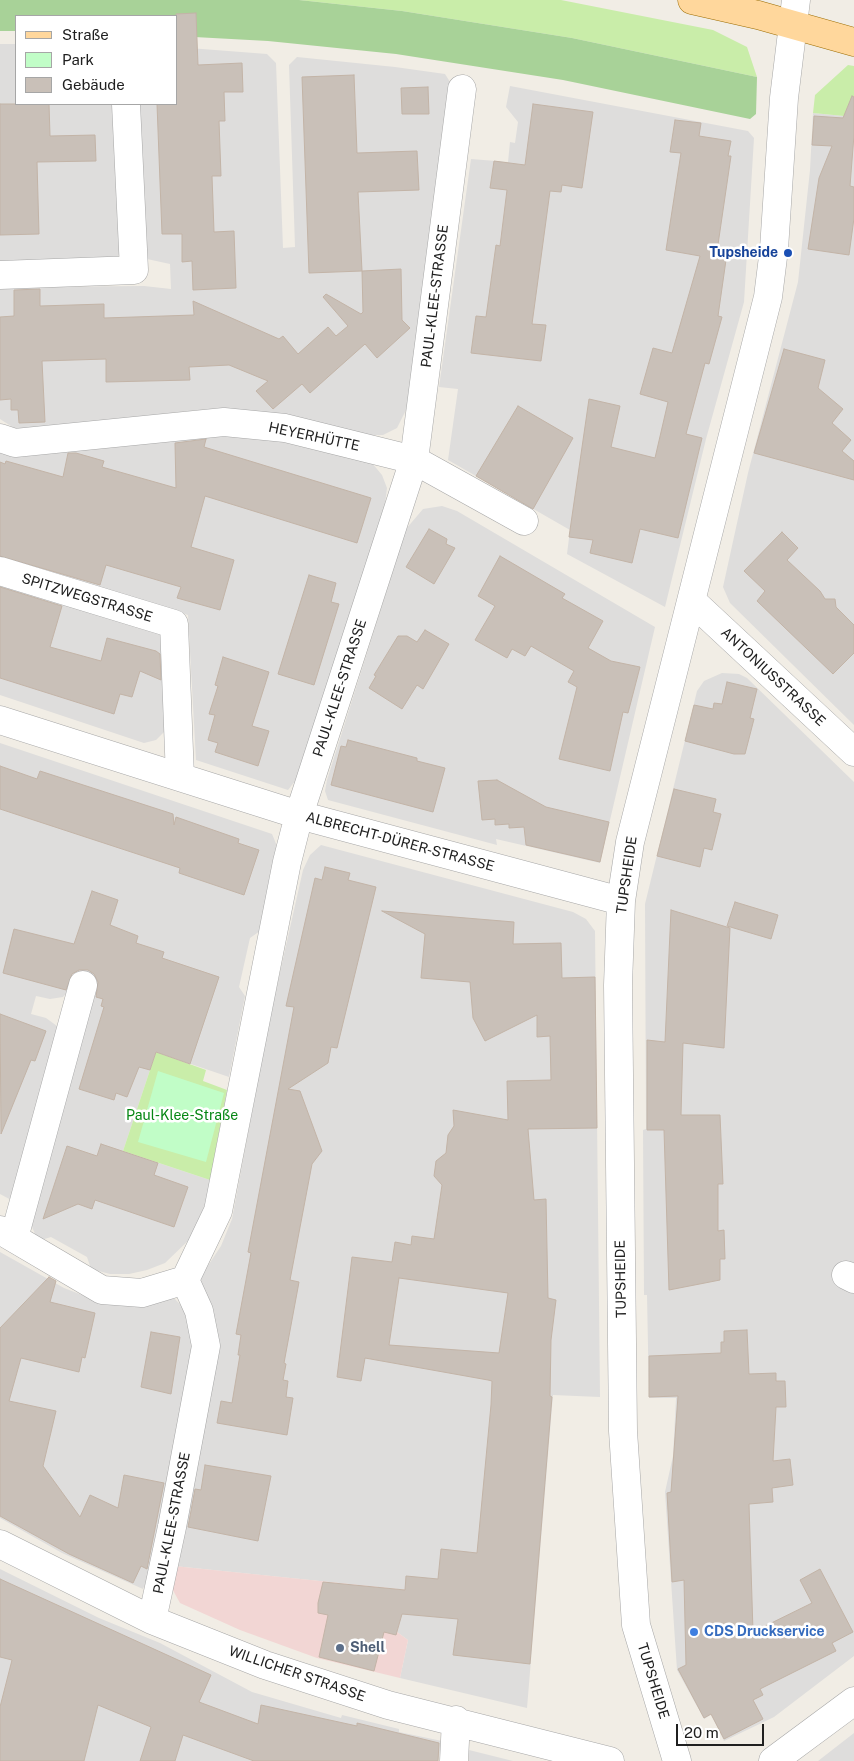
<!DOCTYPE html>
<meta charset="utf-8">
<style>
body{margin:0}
#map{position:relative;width:854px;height:1761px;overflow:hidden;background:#f1ede5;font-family:"Public Sans",sans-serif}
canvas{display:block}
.legend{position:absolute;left:15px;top:15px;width:162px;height:90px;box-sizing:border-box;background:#fff;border:1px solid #a6a6a6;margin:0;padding:6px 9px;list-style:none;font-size:15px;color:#202020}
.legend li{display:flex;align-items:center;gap:10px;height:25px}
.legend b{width:25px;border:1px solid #a6a6a6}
.scale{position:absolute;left:676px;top:1724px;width:88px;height:22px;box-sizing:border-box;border:2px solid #202020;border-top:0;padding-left:6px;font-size:15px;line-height:18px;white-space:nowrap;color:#202020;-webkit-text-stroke:4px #fff;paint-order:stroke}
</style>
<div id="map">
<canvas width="854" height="1761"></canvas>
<ul class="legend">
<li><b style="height:6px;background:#ffd79c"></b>Straße</li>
<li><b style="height:14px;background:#c1fdc7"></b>Park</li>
<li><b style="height:14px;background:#c9c0b8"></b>Gebäude</li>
</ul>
<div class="scale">20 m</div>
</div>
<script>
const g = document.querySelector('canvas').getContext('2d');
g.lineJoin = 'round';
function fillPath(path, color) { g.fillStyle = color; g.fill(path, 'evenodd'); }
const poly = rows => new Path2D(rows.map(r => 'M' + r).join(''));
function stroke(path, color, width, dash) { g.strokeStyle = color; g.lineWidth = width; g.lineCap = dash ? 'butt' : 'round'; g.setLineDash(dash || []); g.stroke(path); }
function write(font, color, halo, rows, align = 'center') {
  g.font = font + ' "Public Sans",sans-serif'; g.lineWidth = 5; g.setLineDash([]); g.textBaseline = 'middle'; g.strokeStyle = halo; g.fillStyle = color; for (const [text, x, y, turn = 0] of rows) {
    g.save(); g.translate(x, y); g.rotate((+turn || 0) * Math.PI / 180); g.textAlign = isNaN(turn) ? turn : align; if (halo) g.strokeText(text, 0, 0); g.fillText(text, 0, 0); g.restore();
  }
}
fillPath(poly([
 [0,44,16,44,16,104,115,104,121,244,119,255,111,263,0,268],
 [176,47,267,54,276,63,283,248,295,247,289,65,297,57,395,67,445,74,452,85,408,406,397,428,383,435,366,435,272,414,235,409,199,410,27,429,14,428,0,419,0,287,144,286,171,289,170,264,147,259,140,244,137,104,176,104],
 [510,86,748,131,754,138,744,302,706,439,665,607,567,554,570,530,448,460,458,389,439,387,471,159,508,162,510,142,515,143,518,122,506,107],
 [813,113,854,117,854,725,730,603,723,587,748,473,798,282,810,170],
 [209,433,268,438,372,463,382,475,387,488,385,504,299,776,288,790,196,760,188,615,0,561,0,450],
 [442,506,457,511,655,627,600,863,496,839,497,845,328,800,325,791,327,780,406,529,423,509],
 [0,579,163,627,165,731,156,740,144,743,0,695],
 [722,673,739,674,747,678,854,782,854,1656,774,1717,724,1741,711,1715,704,1719,677,1670,665,1492,673,1456,676,1398,649,1398,647,1295,644,1295,643,1130,646,1129,645,904,697,691,704,681],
 [0,743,272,834,277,846,260,931,250,938,239,987,245,996,229,1077,156,1052,123,1151,210,1180,206,1202,191,1238,165,1263,147,1270,129,1274,110,1274,91,1269,87,1257,51,1237,38,1241,30,1222,72,987,63,997,50,999,36,996,31,1014,46,1018,57,1026,58,1039,15,1202,0,1194],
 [321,845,573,912,586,919,595,931,600,1397,553,1395,527,1708,400,1678,408,1640,397,1632,407,1590,174,1566,202,1300,201,1276,221,1246,232,1219,269,1021,303,870,310,855],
 [0,1252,64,1288,95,1300,157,1296,175,1299,188,1313,193,1335,192,1361,162,1544,143,1589,62,1553,0,1518],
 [0,1569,99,1618,160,1643,252,1692,341,1718,342,1715,399,1729,399,1732,442,1741,438,1761,0,1761],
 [854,1733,854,1761,818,1761],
 [469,1750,513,1761,469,1761]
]), '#dedddc');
fillPath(poly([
 [174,1566,408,1590,397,1632,408,1640,400,1678,317,1658,240,1630,180,1603,170,1585]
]), '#f2d6d4');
fillPath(poly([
 [299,0,561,0,713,30,747,47,757,77,572,38,402,11],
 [848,65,854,66,854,117,813,113,815,95],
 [156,1052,206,1070,203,1081,227,1090,210,1180,123,1151]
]), '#c9eda9');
fillPath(poly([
 [0,0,299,0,402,11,572,38,757,77,756,114,750,119,563,80,396,54,268,41,176,36,176,16,16,16,16,31,0,31]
]), '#a8d298');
fillPath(poly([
 [158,1071,224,1093,206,1162,138,1142]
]), '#c1fdc7');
const building = poly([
 [196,13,198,65,242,63,243,92,224,92,225,121,219,121,221,176,212,176,214,232,234,231,236,288,193,290,192,261,182,262,182,234,162,234,157,104,176,104,176,14,196,13],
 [354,75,357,153,417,151,419,190,358,192,362,271,401,269,402,320,410,328,377,358,365,344,310,393,302,384,273,409,256,391,268,381,229,365,189,367,190,380,106,382,106,359,42,361,45,422,19,423,18,410,11,410,11,399,0,400,0,317,14,316,14,290,40,289,40,306,104,304,104,318,194,315,193,301,279,339,283,336,298,354,328,327,336,336,348,326,323,297,326,294,361,314,363,312,362,271,309,273,302,77,354,75],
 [428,87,429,114,402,114,401,88,428,87],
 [852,96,854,97,854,135,850,186,854,187,854,218,849,255,808,249,819,178,832,146,812,145,814,116,843,118,852,96],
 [0,104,49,104,50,136,95,135,96,161,37,162,39,234,0,235,0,104],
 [533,104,593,112,582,188,562,185,561,192,550,191,532,324,546,325,541,361,471,353,476,316,486,317,496,245,500,246,507,190,490,188,494,161,525,165,533,104],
 [675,120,701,123,699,136,731,141,728,156,731,156,716,258,726,260,718,316,722,317,709,364,705,363,686,434,702,438,678,538,640,529,632,563,590,553,593,540,569,537,589,399,620,406,611,447,655,458,668,402,640,394,653,348,672,353,700,256,666,250,681,153,670,152,675,120],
 [784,349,825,360,818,388,843,409,832,423,851,440,842,451,854,461,854,480,754,453,784,349],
 [518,406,573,438,533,509,476,476,518,406],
 [206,439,204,447,371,498,357,543,205,496,191,547,234,560,220,610,177,598,181,587,106,565,100,585,0,556,0,462,5,464,6,461,63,477,68,453,76,453,104,461,102,467,176,488,175,443,206,439],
 [429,529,447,539,446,544,455,548,434,584,406,567,429,529],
 [782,532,798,548,787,560,820,591,825,599,835,599,836,607,854,625,854,653,833,674,757,601,765,591,744,571,782,532],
 [500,556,565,594,562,598,603,621,588,648,611,661,640,667,628,713,623,712,610,771,559,759,577,687,568,682,574,671,531,646,525,656,512,649,507,658,475,640,495,606,478,596,500,556],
 [309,575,336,583,331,602,339,604,314,685,278,674,309,575],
 [0,587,62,606,50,647,101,661,107,638,156,651,160,654,161,680,140,671,132,697,120,694,114,714,0,678,0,587],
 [425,630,449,644,423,689,417,685,402,709,369,688,376,676,374,675,398,636,407,636,417,642,425,630],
 [223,657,269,672,252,726,269,731,258,766,215,752,218,743,208,740,215,715,209,714,218,686,215,685,223,657],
 [727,682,757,689,750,718,754,719,745,754,734,754,685,741,694,705,713,709,714,703,722,704,727,682],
 [348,740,417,758,417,761,445,768,433,812,331,785,341,746,346,747,348,740],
 [0,766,37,779,40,771,173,814,174,825,176,817,239,839,238,843,259,850,244,895,179,873,180,868,0,809,0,766],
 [497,780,546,807,609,822,600,862,526,845,524,827,509,828,509,824,495,825,495,819,482,820,478,781,497,780],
 [674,789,716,799,713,812,721,814,712,850,704,848,700,867,657,856,674,789],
 [325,867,350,873,348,880,376,887,337,1048,331,1047,328,1063,288,1089,300,1091,322,1151,312,1164,290,1280,299,1282,284,1363,286,1364,283,1380,288,1381,286,1397,293,1398,287,1435,217,1423,221,1401,232,1403,240,1355,238,1355,241,1335,236,1334,251,1253,248,1252,294,1007,286,1006,315,878,322,880,325,867],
 [92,891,118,900,110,925,138,936,136,943,164,952,162,958,219,977,190,1064,156,1052,150,1070,139,1067,127,1097,116,1093,114,1100,79,1089,104,1007,101,1006,103,999,96,997,98,982,94,974,88,970,79,970,72,974,66,990,3,973,14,929,74,944,92,891],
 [735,902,778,915,771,939,727,926,735,902],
 [671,910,730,928,724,1048,683,1043,681,1115,720,1115,723,1184,718,1184,718,1231,724,1230,725,1259,720,1259,720,1280,669,1290,664,1130,647,1130,647,1040,665,1042,671,910],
 [382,911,514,922,513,944,561,943,562,978,595,977,597,1128,528,1129,534,1200,546,1199,548,1298,556,1300,551,1340,550,1396,552,1397,530,1664,453,1655,458,1619,402,1614,396,1635,384,1632,374,1671,319,1657,328,1615,318,1613,318,1603,323,1582,405,1590,406,1576,438,1579,441,1549,477,1553,491,1405,492,1381,488,1380,365,1358,361,1381,337,1377,352,1257,392,1262,395,1242,411,1245,412,1236,434,1239,442,1185,434,1176,436,1161,446,1153,448,1135,454,1126,453,1110,508,1120,507,1081,551,1080,550,1036,537,1037,537,1015,485,1041,473,1018,470,982,421,978,425,934,382,911],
 [399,1278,508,1293,499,1353,389,1345,399,1278],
 [0,1014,46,1031,35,1061,31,1060,1,1134,0,1014],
 [101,1144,158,1163,154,1175,188,1187,174,1227,95,1200,92,1209,78,1204,43,1219,67,1146,97,1156,101,1144],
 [49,1277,56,1281,50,1302,95,1313,85,1358,82,1357,79,1372,21,1358,9,1401,56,1411,43,1466,80,1517,90,1495,118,1508,124,1475,164,1483,147,1569,141,1566,133,1583,69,1554,0,1516,0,1328,49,1277],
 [747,1330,749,1374,776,1373,776,1381,785,1381,786,1407,776,1407,773,1461,790,1459,793,1485,772,1488,773,1502,749,1504,753,1632,812,1603,800,1580,820,1569,853,1632,832,1643,836,1651,760,1689,763,1695,753,1700,763,1719,724,1739,711,1714,704,1718,678,1669,686,1665,684,1580,672,1582,667,1493,671,1492,678,1396,649,1397,649,1356,721,1353,721,1342,724,1342,724,1331,747,1330],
 [151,1332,180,1337,171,1394,141,1387,151,1332],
 [205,1465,271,1476,258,1541,188,1527,195,1489,201,1490,205,1465],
 [0,1579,211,1675,199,1702,258,1724,261,1705,357,1726,357,1723,439,1743,438,1761,254,1761,183,1735,175,1761,140,1761,151,1727,98,1705,84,1761,0,1761,0,1707,12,1660,0,1657,0,1579]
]);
fillPath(building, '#c9c0b8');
stroke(building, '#c3b4a7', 1);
const minor = poly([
 [0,275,134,270,126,104],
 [0,438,15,443,224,422,285,428,414,460,524,521],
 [0,571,174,624,180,777],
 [692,601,854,752],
 [0,720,299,815,621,901],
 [0,1230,102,1290,142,1293,185,1280,218,1211,287,862,299,815,414,460,462,89],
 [14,1238,83,985],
 [846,1275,854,1279],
 [0,1544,152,1620,265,1665,388,1705,610,1761],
 [152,1620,172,1527,206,1346,199,1311,185,1280],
 [454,1761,456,1720],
 [677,1761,636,1625,623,1431,618,985,621,901,630,842,768,297,774,249,784,98,796,0],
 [773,1761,854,1701]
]);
const major = poly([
 [692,0,758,15,854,42]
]);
stroke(minor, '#a7a7a7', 29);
stroke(major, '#9b6c00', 29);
stroke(minor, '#fff', 28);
stroke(major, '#ffd79c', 28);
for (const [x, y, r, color] of [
 [788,253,5,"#1a4fb4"],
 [694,1632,5,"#3f7fe0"],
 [340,1648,5,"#5c6f8a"]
]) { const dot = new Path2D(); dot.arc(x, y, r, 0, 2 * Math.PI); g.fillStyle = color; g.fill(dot); stroke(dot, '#fff', 2); }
write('bold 14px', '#164399', '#fff', [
 ["Tupsheide",778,253]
], 'right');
write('14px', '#202020', '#fff', [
 ["PAUL-KLEE-STRASSE",435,296,-83],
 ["HEYERHÜTTE",314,437,12],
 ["SPITZWEGSTRASSE",87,598,17],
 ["ANTONIUSSTRASSE",773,677,43],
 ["PAUL-KLEE-STRASSE",340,688,-72],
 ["ALBRECHT-DÜRER-STRASSE",400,842,15],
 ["TUPSHEIDE",627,875,-82],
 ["TUPSHEIDE",621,1279,-91],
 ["PAUL-KLEE-STRASSE",172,1523,-79],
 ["WILLICHER STRASSE",297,1674,19],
 ["TUPSHEIDE",653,1681,73]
]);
write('14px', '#058613', '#fff', [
 ["Paul-Klee-Straße",182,1116]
]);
write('bold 14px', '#366cbe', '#fff', [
 ["CDS Druckservice",704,1632]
], 'left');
write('bold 14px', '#4e5e75', '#fff', [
 ["Shell",350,1648]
], 'left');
</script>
